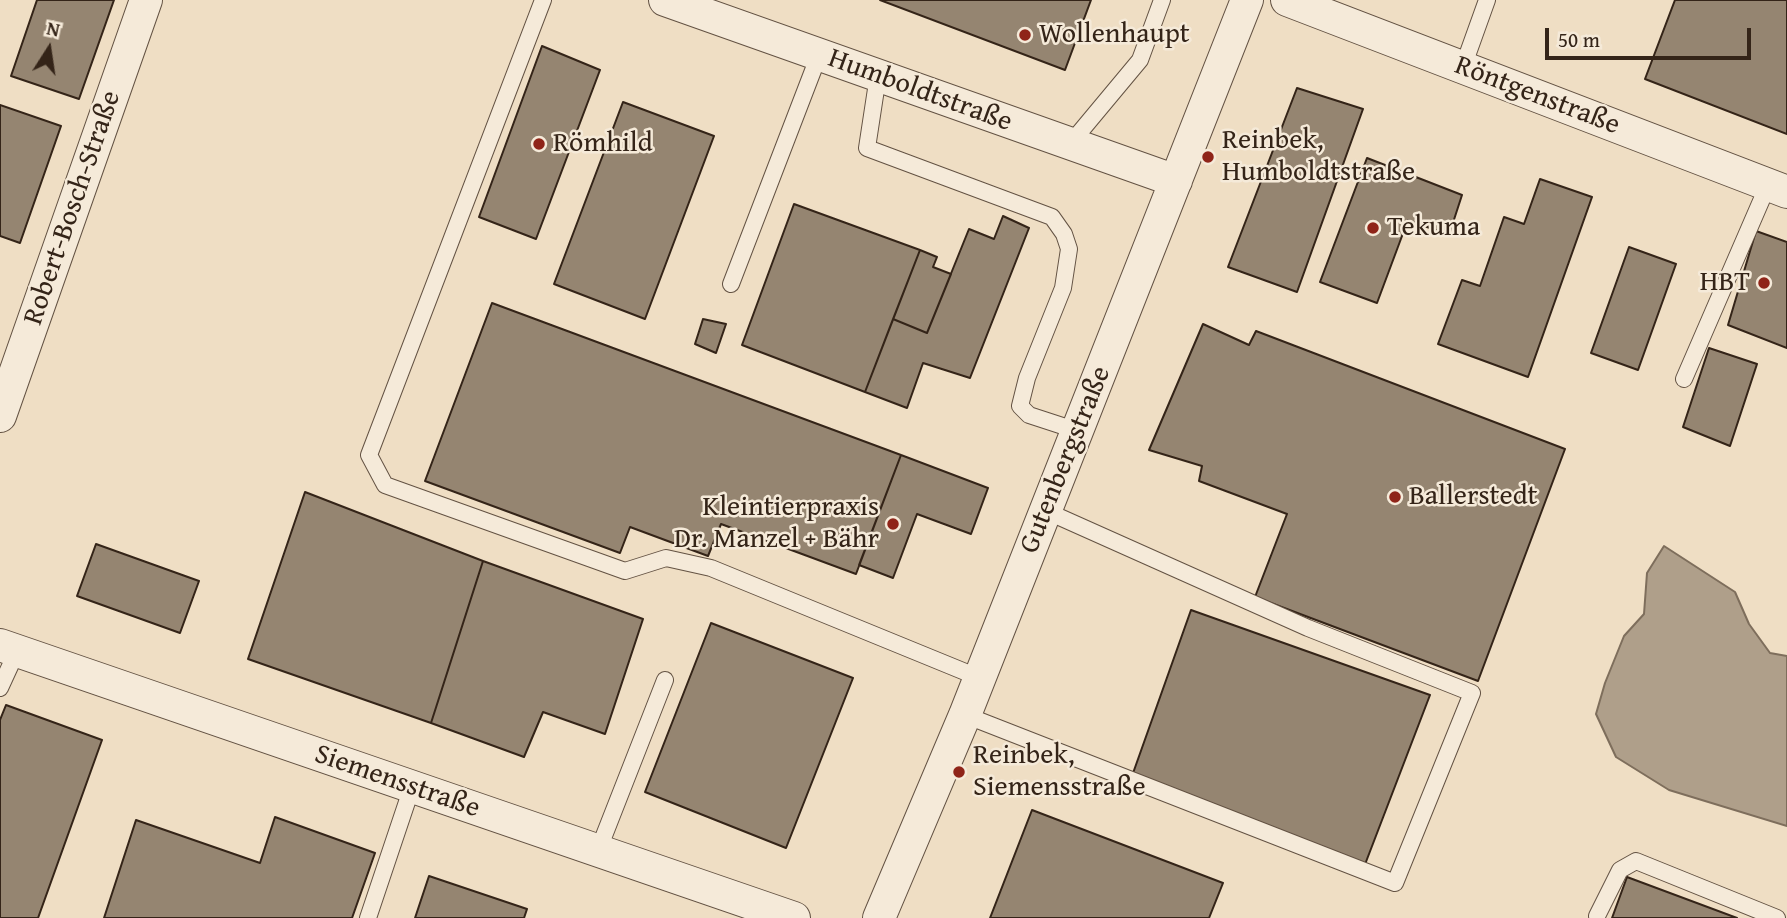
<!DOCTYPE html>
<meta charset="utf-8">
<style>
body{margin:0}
#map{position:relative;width:1787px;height:918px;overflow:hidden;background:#efdec4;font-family:"Gentium Book Plus",serif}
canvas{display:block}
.north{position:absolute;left:14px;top:14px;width:70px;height:70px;-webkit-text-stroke:5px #f5ead9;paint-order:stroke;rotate:12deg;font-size:19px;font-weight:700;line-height:28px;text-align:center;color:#342418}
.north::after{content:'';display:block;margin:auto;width:24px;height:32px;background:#342418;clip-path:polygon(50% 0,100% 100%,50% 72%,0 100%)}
.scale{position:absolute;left:1545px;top:28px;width:206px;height:32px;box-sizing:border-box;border:4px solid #342418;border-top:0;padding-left:9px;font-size:21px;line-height:24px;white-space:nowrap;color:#342418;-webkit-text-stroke:5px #f5ead9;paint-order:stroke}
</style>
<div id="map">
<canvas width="1787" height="918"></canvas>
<div class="north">N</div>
<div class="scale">50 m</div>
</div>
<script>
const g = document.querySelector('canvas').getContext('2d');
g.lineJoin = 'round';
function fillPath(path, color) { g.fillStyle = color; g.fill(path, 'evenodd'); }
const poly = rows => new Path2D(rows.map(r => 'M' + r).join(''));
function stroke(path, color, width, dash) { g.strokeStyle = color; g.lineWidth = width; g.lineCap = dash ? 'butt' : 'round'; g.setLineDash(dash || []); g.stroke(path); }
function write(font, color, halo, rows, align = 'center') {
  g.font = font + ' "Gentium Book Plus",serif'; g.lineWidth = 5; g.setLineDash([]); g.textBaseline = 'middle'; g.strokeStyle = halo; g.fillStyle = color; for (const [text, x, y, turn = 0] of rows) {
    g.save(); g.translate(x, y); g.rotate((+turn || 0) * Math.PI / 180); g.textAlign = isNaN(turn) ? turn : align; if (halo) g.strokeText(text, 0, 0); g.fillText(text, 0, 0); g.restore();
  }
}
const water = poly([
 [1664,546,1735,592,1749,624,1770,653,1787,656,1787,826,1669,790,1616,757,1596,714,1605,683,1624,636,1644,614,1647,573,1664,546]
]);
fillPath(water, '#af9f8a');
stroke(water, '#7e6e5c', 2);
const building = poly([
 [37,0,114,0,79,99,11,76,37,0],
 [880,0,1091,0,1065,70,880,0],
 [1675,0,1787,0,1787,134,1645,79,1675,0],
 [542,46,600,70,536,239,479,217,542,46],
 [1297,88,1363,109,1297,292,1228,267,1297,88],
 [623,102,714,136,645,319,554,284,623,102],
 [0,105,61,126,20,243,0,236,0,105],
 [1367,158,1462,195,1449,235,1408,220,1377,303,1320,282,1367,158],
 [1540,179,1592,197,1528,377,1438,344,1462,280,1480,286,1504,217,1524,224,1540,179],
 [794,204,920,250,865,392,742,345,794,204],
 [1003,216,1029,228,970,378,923,363,907,408,865,392,893,319,927,333,969,229,994,239,1003,216],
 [1756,231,1787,242,1787,348,1728,325,1756,231],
 [1629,247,1676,264,1638,370,1591,353,1629,247],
 [920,250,937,257,933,267,951,274,927,333,893,319,920,250],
 [492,303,901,455,856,574,721,524,708,556,630,527,620,553,425,481,492,303],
 [703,319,726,324,716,353,695,344,703,319],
 [1203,324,1249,345,1256,331,1565,449,1478,681,1255,597,1287,514,1199,481,1202,466,1149,450,1203,324],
 [1709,348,1757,364,1730,446,1683,427,1709,348],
 [901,455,988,488,971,534,917,514,893,578,859,565,901,455],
 [305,492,483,561,431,723,248,659,305,492],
 [96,544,199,581,180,633,77,596,96,544],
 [483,561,643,619,605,734,543,712,524,757,431,723,483,561],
 [1191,610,1430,695,1364,867,1132,776,1191,610],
 [711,623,853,678,786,848,645,792,711,623],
 [6,705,102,740,38,918,0,918,0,720,6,705],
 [1032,810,1223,883,1209,918,990,918,1032,810],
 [275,817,375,853,352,918,104,918,136,820,260,863,275,817],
 [429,876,527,909,524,918,415,918,429,876],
 [1627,877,1737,918,1612,918,1627,877]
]);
fillPath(building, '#958571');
stroke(building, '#342418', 2);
const lane = poly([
 [543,0,369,455,385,485,625,571,666,558,711,568,980,678],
 [1463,67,1487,0],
 [878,76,867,148,1052,217,1064,234,1069,249,1063,288,1027,378,1020,406,1029,415,1078,431],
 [1070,144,1140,60,1162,0],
 [731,284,819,55],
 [1684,379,1768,185],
 [0,688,17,651],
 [965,715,1395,883,1472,693,1308,628,1046,511],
 [598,851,665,680],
 [1597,916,1620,870,1636,861,1777,918],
 [368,918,412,787]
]);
const street = poly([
 [665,0,1176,181],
 [1287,0,1787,192],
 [0,416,146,0],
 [0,645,794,918],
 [879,918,965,715,1247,0]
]);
stroke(lane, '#635243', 18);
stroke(street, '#635243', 34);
stroke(lane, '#f5ead9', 16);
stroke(street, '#f5ead9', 32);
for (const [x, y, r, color] of [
 [1025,35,7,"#8f2418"],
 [539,144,7,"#8f2418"],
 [1208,157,7,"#8f2418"],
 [1373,228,7,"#8f2418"],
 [1764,283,7,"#8f2418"],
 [1395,497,7,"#8f2418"],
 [893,524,7,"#8f2418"],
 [959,772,7,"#8f2418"]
]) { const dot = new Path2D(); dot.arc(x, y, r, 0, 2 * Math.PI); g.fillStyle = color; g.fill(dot); stroke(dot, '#f5ead9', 2.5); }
write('28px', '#342418', '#f5ead9', [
 ["Wollenhaupt",1039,35],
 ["Reinbek,",1222,141],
 ["Humboldtstraße",1222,173],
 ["Römhild",553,144],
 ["Tekuma",1387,228],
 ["HBT",1750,283,"right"],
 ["Ballerstedt",1409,497],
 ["Kleintierpraxis",879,508,"right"],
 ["Dr. Manzel + Bähr",879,540,"right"],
 ["Reinbek,",973,756],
 ["Siemensstraße",973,788]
], 'left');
write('28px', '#342418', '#f5ead9', [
 ["Humboldtstraße",920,91,20],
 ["Röntgenstraße",1537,96,21],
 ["Robert-Bosch-Straße",73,208,-71],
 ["Gutenbergstraße",1066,460,-68],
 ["Siemensstraße",397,782,19]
]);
</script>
